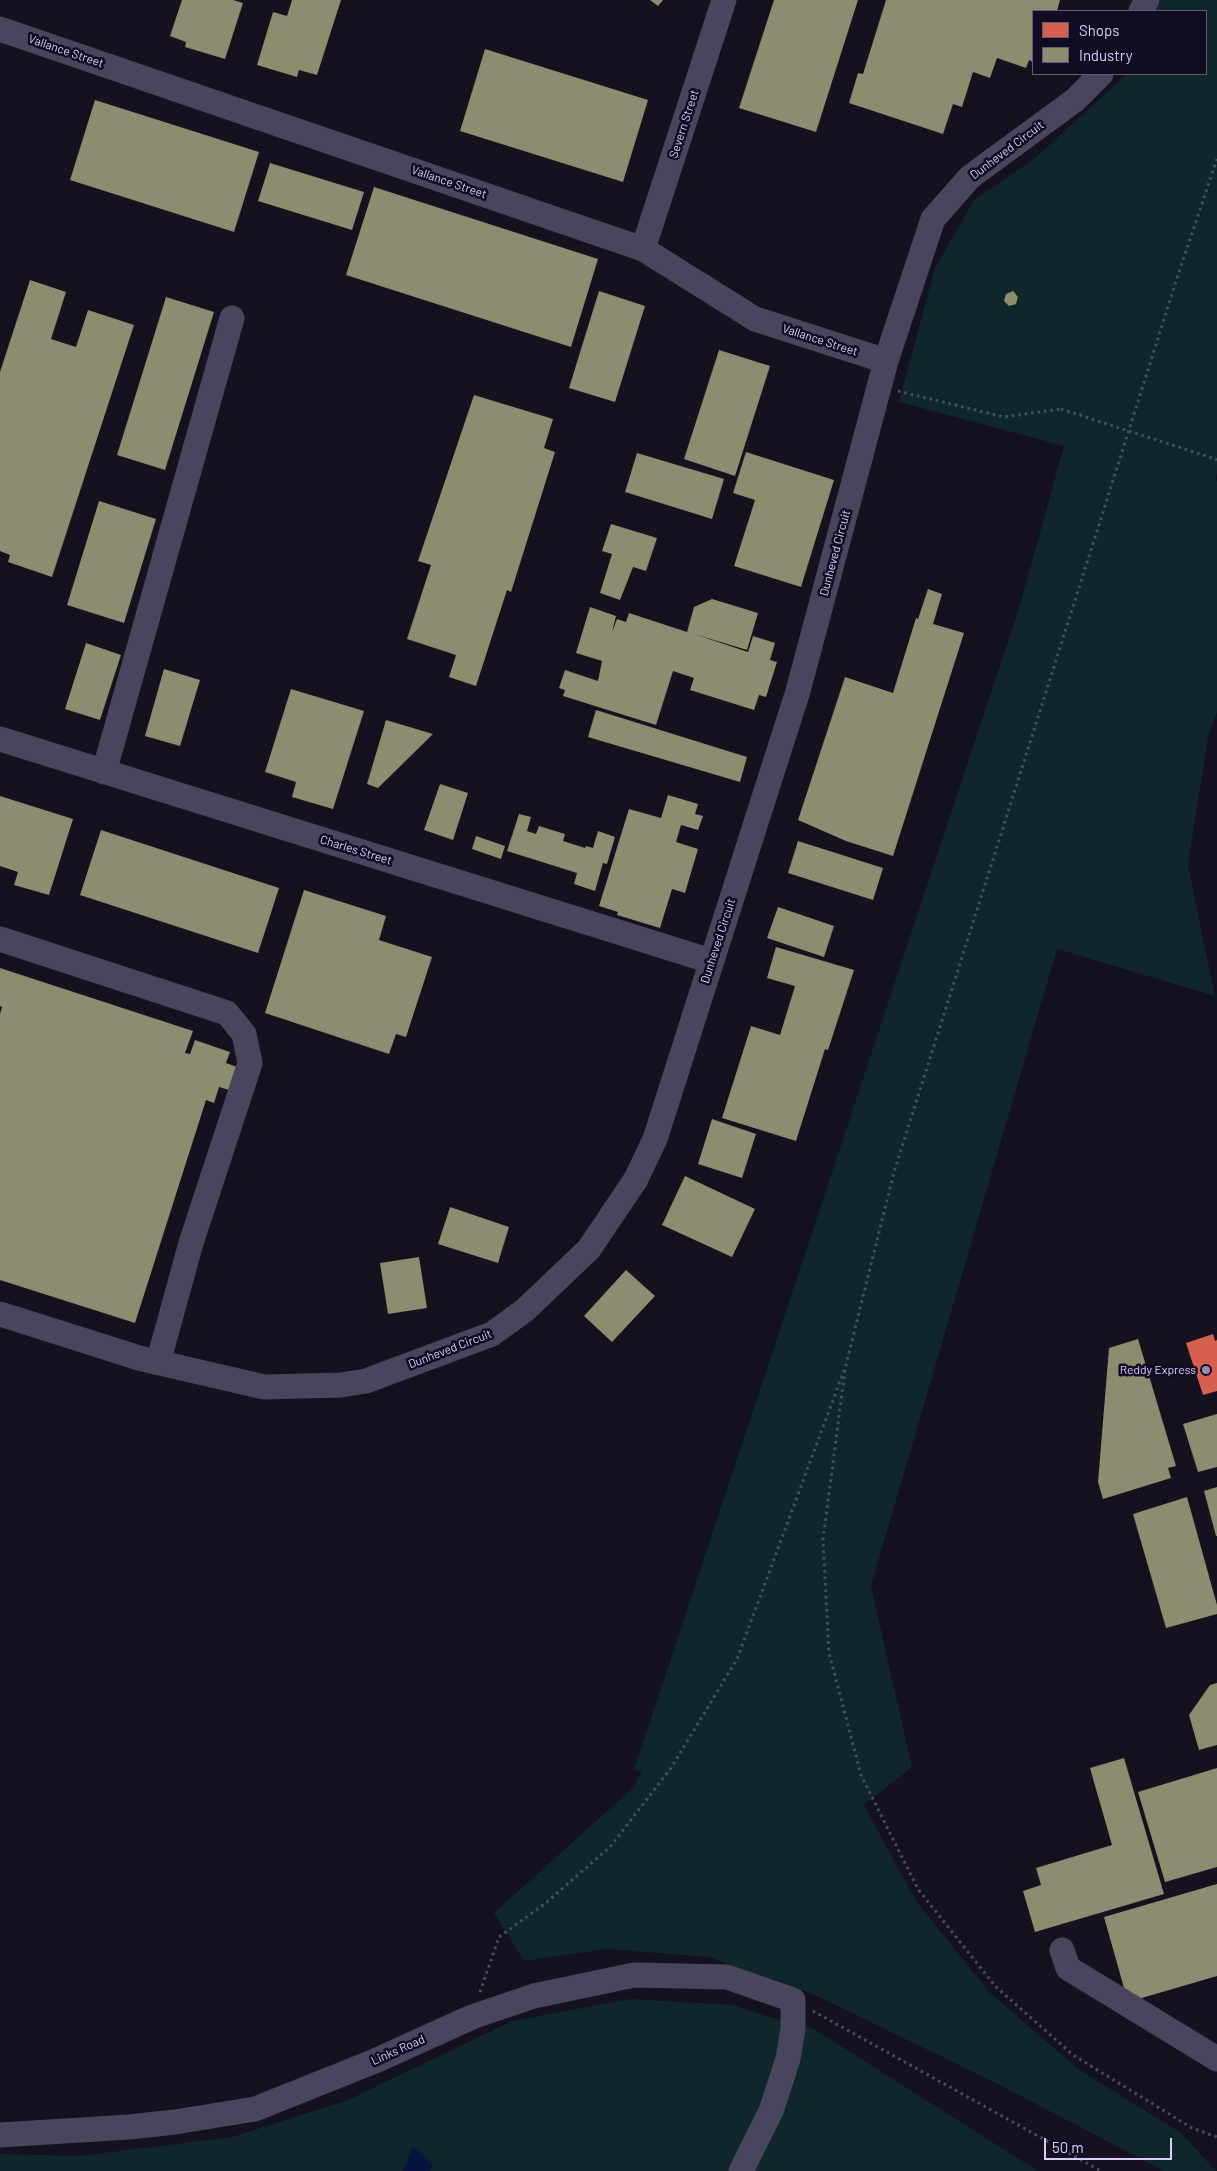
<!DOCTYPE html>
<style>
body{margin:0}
#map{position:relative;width:1217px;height:2171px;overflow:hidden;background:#15111e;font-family:Barlow,sans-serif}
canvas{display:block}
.legend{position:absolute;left:1032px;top:10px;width:175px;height:65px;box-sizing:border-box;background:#120c23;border:1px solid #62597b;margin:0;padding:6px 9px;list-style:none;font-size:15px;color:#d9cdff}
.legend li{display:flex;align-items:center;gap:10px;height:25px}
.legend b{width:25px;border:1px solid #62597b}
.scale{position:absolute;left:1044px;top:2138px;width:128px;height:22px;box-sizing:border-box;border:2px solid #d9cdff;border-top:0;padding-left:6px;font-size:15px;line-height:18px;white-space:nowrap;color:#d9cdff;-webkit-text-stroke:4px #120c23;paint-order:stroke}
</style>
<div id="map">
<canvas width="1217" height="2171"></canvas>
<ul class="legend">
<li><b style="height:14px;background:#d6604d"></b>Shops</li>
<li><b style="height:14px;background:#8c8c6e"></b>Industry</li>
</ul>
<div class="scale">50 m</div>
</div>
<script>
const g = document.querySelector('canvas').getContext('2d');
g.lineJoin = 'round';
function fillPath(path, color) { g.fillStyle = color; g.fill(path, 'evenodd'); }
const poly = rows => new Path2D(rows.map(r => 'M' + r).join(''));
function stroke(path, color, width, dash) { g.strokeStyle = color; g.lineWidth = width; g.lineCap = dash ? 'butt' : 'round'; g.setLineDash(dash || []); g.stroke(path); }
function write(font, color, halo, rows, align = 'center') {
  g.font = font + ' Barlow,sans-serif'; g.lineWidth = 5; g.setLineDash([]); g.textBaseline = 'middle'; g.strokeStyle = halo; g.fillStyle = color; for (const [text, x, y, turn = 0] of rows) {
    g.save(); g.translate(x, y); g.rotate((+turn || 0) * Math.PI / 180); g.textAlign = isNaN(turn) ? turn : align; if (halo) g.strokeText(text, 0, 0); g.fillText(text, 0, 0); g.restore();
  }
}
fillPath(poly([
 [1161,0,1217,0,1217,473,1215,479,1217,481,1217,712,1208,737,1188,865,1215,996,1057,949,871,1586,912,1767,864,1805,914,1898,989,1992,1078,2069,1181,2133,1216,2171,1164,2171,998,2084,815,1995,709,1957,607,1949,524,1961,494,1913,633,1788,642,1772,634,1770,1020,605,1064,446,899,402,935,268,974,200,1034,159,1127,74,1206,74,1206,11,1156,11],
 [630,1999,734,2005,759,2014,814,2029,1038,2171,0,2171,0,2154,79,2156,232,2137,348,2100,512,2021]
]), '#0f272b');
fillPath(poly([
 [413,2146,433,2166,430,2171,403,2171]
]), '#06143f');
fillPath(poly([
 [1213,1334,1215,1341,1217,1340,1217,1391,1203,1395,1186,1343]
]), '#d6604d');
fillPath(poly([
 [182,0,233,0,243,3,225,59,185,47,186,42,170,36],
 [292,0,341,0,317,75,299,70,297,77,257,65,273,12,287,16],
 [650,0,663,0,658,6],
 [774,0,858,0,816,132,739,108],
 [886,0,1060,0,1057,11,1033,11,1033,62,1029,60,1026,68,997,58,990,78,973,72,962,107,953,104,943,134,849,103,858,73,863,74],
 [485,49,648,100,623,182,460,131],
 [95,100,259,152,234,232,70,180],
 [270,163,364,192,352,230,258,201],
 [374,187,598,259,571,347,346,275],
 [30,280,66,292,51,339,76,347,88,310,134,325,52,577,8,562,10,555,0,551,0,372],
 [599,291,645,306,615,402,569,388],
 [1013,291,1018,297,1016,304,1009,306,1004,301,1006,294],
 [166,297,214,312,165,470,117,455],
 [719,350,770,366,735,476,684,459],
 [474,395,553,419,544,448,555,452,511,592,507,590,476,686,449,677,456,655,407,639,431,565,418,561],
 [746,452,834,480,801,587,734,566,755,500,733,493],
 [637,453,724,479,712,519,625,492],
 [99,501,156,519,124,623,67,605],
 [611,524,657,538,646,571,633,567,620,600,600,593,612,554,602,551],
 [928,589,942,594,933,624,964,633,893,856,846,841,798,820,845,677,893,693,916,618,918,619],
 [712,599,758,613,747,650,694,634,748,652,753,636,775,643,770,660,777,662,766,697,759,695,754,710,690,690,694,678,673,671,656,725,563,696,565,690,559,688,565,670,598,681,602,661,576,653,590,607,616,616,612,632,617,619,626,622,629,613,687,632,694,607],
 [86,643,121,655,100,720,65,709],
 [164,669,200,680,180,746,145,736],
 [291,689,364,711,333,809,292,797,296,782,265,772],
 [596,710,747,757,740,782,588,737],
 [386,720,433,734,378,788,367,784],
 [440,784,468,793,453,840,424,830],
 [668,795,698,804,695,814,703,816,698,830,681,825,676,842,698,849,685,893,672,889,660,928,617,915,618,912,599,906,629,809,661,818],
 [0,796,73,819,49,895,14,885,18,872,0,866],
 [519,814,531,817,527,831,536,834,539,826,565,834,563,841,585,848,586,846,593,848,598,831,615,837,607,864,603,863,595,891,574,884,577,873,507,851],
 [101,830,279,888,258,953,80,895],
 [476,836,505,846,501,859,472,849],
 [798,841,883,868,873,900,788,873],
 [304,890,386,916,379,940,432,957,406,1037,396,1034,389,1054,265,1013],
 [778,907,834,926,824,957,767,938],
 [776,947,854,970,828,1050,825,1049,796,1141,722,1118,751,1026,780,1035,795,986,767,978],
 [0,968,193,1031,185,1053,190,1054,195,1040,230,1052,226,1063,237,1067,229,1090,219,1087,214,1103,206,1100,135,1323,0,1280,0,1014,2,1007,0,1006],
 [712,1119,756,1134,742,1178,698,1164],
 [685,1176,755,1209,732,1257,662,1225],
 [450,1207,509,1227,498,1263,438,1244],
 [419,1257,427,1308,388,1314,380,1263],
 [626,1270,655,1296,612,1342,584,1316],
 [1138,1339,1176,1466,1168,1468,1171,1478,1103,1499,1098,1482,1109,1348],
 [1217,1414,1217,1467,1198,1472,1183,1424],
 [1217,1487,1217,1536,1216,1536,1204,1491],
 [1187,1497,1217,1605,1217,1614,1166,1628,1133,1514],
 [1217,1683,1217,1745,1199,1750,1189,1715,1210,1685],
 [1124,1758,1164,1894,1035,1932,1023,1891,1041,1885,1036,1868,1112,1845,1090,1768],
 [1217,1768,1217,1867,1165,1882,1138,1792],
 [1217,1884,1217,1976,1128,2002,1104,1917]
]), '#8c8c6e');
stroke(poly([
 [898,391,1004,417,1061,409],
 [1215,459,1217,460],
 [845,1370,823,1540,829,1653,861,1775,918,1889,995,1986,1073,2055,1192,2128,1217,2137],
 [480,1992,499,1937,547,1902,610,1847,671,1768,737,1659,846,1365,894,1172,1179,272,1217,159],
 [813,2011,1101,2171]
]), '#445060', 3, [2.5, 4]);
stroke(poly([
 [1141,11,1147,0],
 [0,29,643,249,755,319,886,361],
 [643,249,724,0],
 [0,739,711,961],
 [104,772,232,318],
 [0,939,227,1013,244,1034,250,1063,191,1243,158,1363],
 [0,1314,139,1358,264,1387,341,1385,366,1381,492,1334,525,1310,589,1249,636,1179,655,1139,798,691,886,361,933,219,970,177,1075,100,1101,74],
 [1062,1950,1068,1968,1217,2059],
 [0,2135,129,2127,175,2122,255,2109,375,2061,472,2017,534,1996,634,1975,727,1977,793,2000,793,2029,788,2059,771,2111,741,2171]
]), '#49455f', 25);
stroke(poly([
 [1061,409,1215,459]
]), '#445060', 3, [2.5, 4]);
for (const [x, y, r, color] of [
 [1206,1370,5,"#948bb0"]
]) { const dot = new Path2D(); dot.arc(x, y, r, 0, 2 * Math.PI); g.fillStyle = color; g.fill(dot); stroke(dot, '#120c23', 2); }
write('12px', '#d9cdff', '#120c23', [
 ["Vallance Street",66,51,19],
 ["Severn Street",684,124,-72],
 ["Dunheved Circuit",1007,150,-37],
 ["Vallance Street",449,182,19],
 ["Vallance Street",820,340,18],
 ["Dunheved Circuit",835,553,-75],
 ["Charles Street",356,850,17],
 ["Dunheved Circuit",718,941,-72],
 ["Dunheved Circuit",450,1349,-21],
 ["Links Road",398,2050,-24]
]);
write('12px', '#d9cdff', '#120c23', [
 ["Reddy Express",1196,1370]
], 'right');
</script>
